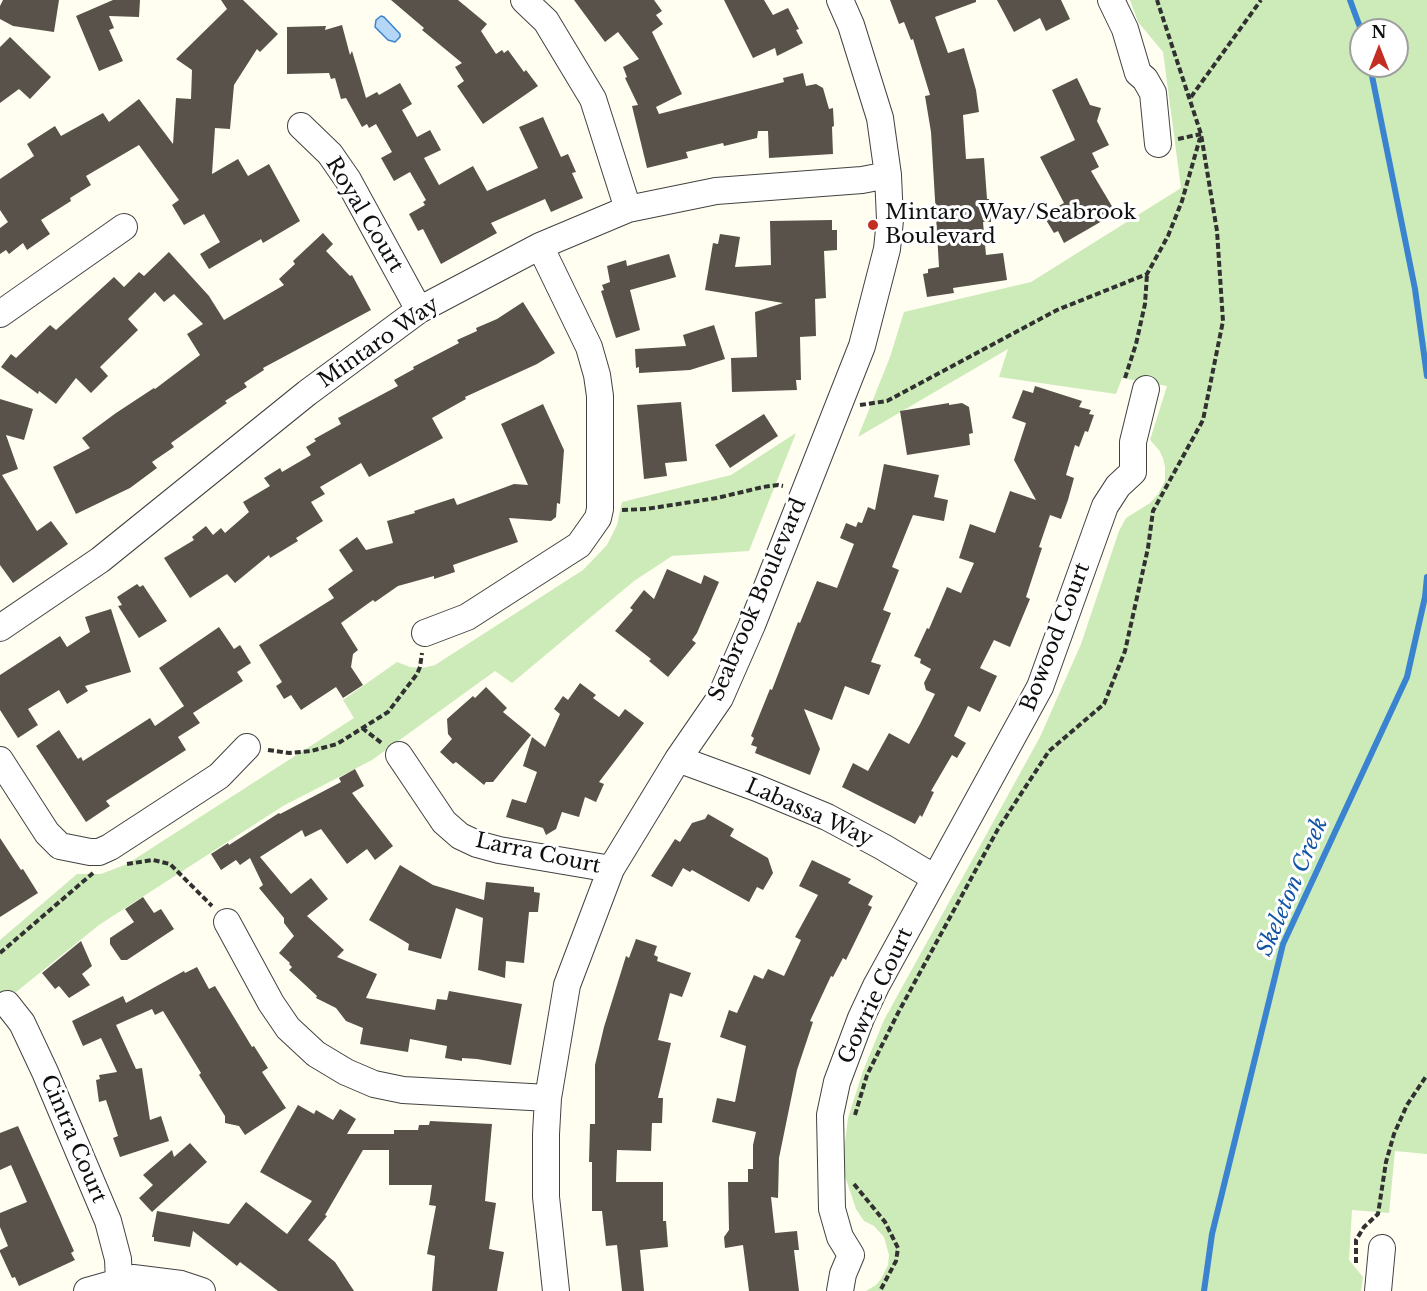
<!DOCTYPE html>
<style>
body{margin:0}
#map{position:relative;width:1427px;height:1291px;overflow:hidden;background:#fffef1;font-family:"Libre Baskerville",serif}
canvas{display:block}
.north{position:absolute;left:1349px;top:18px;width:60px;height:60px;box-sizing:border-box;background:#fff;border:2px solid #9f9f9f;border-radius:50%;rotate:0deg;font-size:16px;font-weight:700;line-height:24px;text-align:center;color:#0f0f0f}
.north::after{content:'';display:block;margin:auto;width:21px;height:27px;background:#c42d22;clip-path:polygon(50% 0,100% 100%,50% 72%,0 100%)}
</style>
<div id="map">
<canvas width="1427" height="1291"></canvas>
<div class="north">N</div>
</div>
<script>
const g = document.querySelector('canvas').getContext('2d');
g.lineJoin = 'round';
function fillPath(path, color) { g.fillStyle = color; g.fill(path, 'evenodd'); }
const poly = rows => new Path2D(rows.map(r => 'M' + r).join(''));
function stroke(path, color, width, dash) { g.strokeStyle = color; g.lineWidth = width; g.lineCap = dash ? 'butt' : 'round'; g.setLineDash(dash || []); g.stroke(path); }
function write(font, color, halo, rows, align = 'center') {
  g.font = font + ' "Libre Baskerville",serif'; g.lineWidth = 6; g.setLineDash([]); g.textBaseline = 'middle'; g.strokeStyle = halo; g.fillStyle = color; for (const [text, x, y, turn = 0] of rows) {
    g.save(); g.translate(x, y); g.rotate((+turn || 0) * Math.PI / 180); g.textAlign = isNaN(turn) ? turn : align; if (halo) g.strokeText(text, 0, 0); g.fillText(text, 0, 0); g.restore();
  }
}
fillPath(poly([
 [1130,0,1427,0,1427,1154,1395,1151,1389,1213,1352,1210,1349,1260,1363,1277,1361,1291,866,1291,876,1285,881,1279,888,1265,889,1255,884,1237,874,1226,864,1221,856,1209,844,1173,844,1151,848,1118,863,1071,884,1020,1040,737,1081,644,1119,531,1126,518,1150,503,1158,494,1165,481,1165,467,1163,458,1159,450,1150,440,1167,386,1122,378,1116,394,999,377,1008,349,858,437,890,357,904,312,1031,282,1181,188,1163,52,1138,22],
 [1361,30,1397,30,1397,66,1361,66],
 [796,433,749,551,672,556,634,581,512,683,495,671,372,760,283,806,99,925,0,1005,0,940,77,874,101,874,127,864,354,718,343,700,397,662,410,667,423,668,435,665,583,570,607,545,617,525,622,502,731,475]
]), '#cdebb9');
const water = poly([
 [381,16,384,17,400,34,400,37,395,42,388,40,375,27,376,20,381,16]
]);
fillPath(water, '#b4d7f8');
stroke(water, '#3983d1', 1.5);
stroke(poly([
 [1350,0,1361,30],
 [1370,66,1415,289,1427,376],
 [1204,1291,1212,1234,1283,944,1407,677,1425,597,1427,577]
]), '#3983d1', 6);
fillPath(poly([
 [3,0,59,0,54,32,13,26,0,19,0,6],
 [113,0,140,0,139,17,109,16,114,28,109,30,123,61,99,71,76,16],
 [221,0,243,0,278,34,260,52,257,49,234,85,230,129,215,128,212,174,238,159,248,176,269,164,300,221,263,243,261,239,209,269,200,254,220,242,204,214,184,225,172,205,179,200,139,145,86,176,91,185,70,198,71,201,41,220,50,234,27,250,23,243,9,254,6,250,0,254,0,228,8,222,0,210,0,179,34,156,27,144,55,126,61,136,103,113,109,122,139,99,173,144,176,98,191,99,192,70,176,59,227,9],
 [391,0,458,0,487,24,481,31,496,54,502,50,504,53,508,50,524,72,526,70,538,86,483,124,457,86,464,81,455,67,462,63,422,30,424,28],
 [574,0,654,0,662,11,656,15,663,24,652,32,682,94,656,107,659,114,784,82,783,78,803,73,806,86,816,84,823,88,829,109,833,108,834,126,832,127,833,154,769,158,768,131,758,131,757,138,724,146,723,143,686,152,688,158,647,168,632,106,638,105,625,78,627,77,623,67,639,59,618,32,605,42],
 [724,0,764,0,773,15,788,8,799,29,796,30,803,43,777,56,775,48,753,58],
 [890,0,976,0,976,2,935,17,948,53,964,48,976,90,979,112,963,115,966,159,984,158,987,199,989,199,991,222,983,222,986,255,1003,253,1007,280,953,288,954,293,927,297,923,274,928,273,928,269,939,267,931,132,925,96,930,95,913,39,911,40,904,22,899,24],
 [997,0,1061,0,1070,19,1046,31,1040,18,1014,32],
 [342,25,350,55,352,51,366,98,377,92,379,95,400,83,412,104,402,110,417,137,430,130,441,150,424,158,439,185,473,166,487,191,538,168,519,127,543,117,561,157,568,154,576,172,572,173,583,198,551,212,545,199,491,223,497,233,441,264,423,229,418,231,409,214,425,205,423,202,426,200,410,172,394,181,381,158,392,152,376,124,369,128,367,124,362,127,346,98,341,99,335,78,331,79,329,73,287,74,287,27,326,26,325,30],
 [10,37,51,77,30,99,19,89,0,103,0,47],
 [1077,78,1090,105,1101,108,1097,121,1109,145,1092,153,1099,167,1091,171,1116,213,1064,243,1058,231,1054,233,1043,215,1064,203,1040,157,1075,140,1052,90],
 [832,220,832,230,837,230,837,250,824,251,826,298,815,299,816,336,800,337,801,380,796,380,797,390,732,392,731,358,757,357,755,312,783,303,705,290,713,243,718,244,720,234,740,237,735,267,771,265,770,221],
 [323,233,333,244,326,251,350,276,352,275,371,310,263,368,264,370,244,383,247,387,225,401,227,403,171,443,174,447,152,462,157,468,130,488,76,514,53,467,90,448,82,438,116,413,154,388,155,389,200,355,187,334,203,324,174,294,164,302,155,292,128,319,138,330,100,367,108,376,91,393,76,378,56,404,39,391,38,394,1,367,11,354,16,358,50,325,56,330,114,277,124,287,139,272,144,276,169,252,209,296,224,320,284,285,279,279,295,264,293,261],
 [669,254,676,277,630,290,640,330,616,338,601,291,604,290,602,285,610,282,607,266,626,260,627,266],
 [523,302,555,353,537,364,465,397,466,399,432,418,443,438,369,477,361,463,320,487,325,494,311,502,323,521,296,538,298,541,270,558,269,555,235,583,227,574,190,598,164,558,194,540,192,537,206,526,213,535,221,528,225,533,249,512,243,502,270,486,264,478,280,468,282,472,311,455,306,447,316,441,314,439,341,424,338,418,398,386,394,380,414,369,413,367,459,343,457,340,477,331,476,328,497,319],
 [714,325,725,359,690,370,639,373,639,367,636,368,635,349,686,346,683,335],
 [1035,386,1082,401,1079,407,1091,410,1089,414,1094,415,1088,432,1085,431,1079,447,1075,445,1066,475,1074,478,1068,500,1061,519,1050,515,1039,547,1042,548,1026,597,1030,599,1010,647,994,640,980,668,997,676,980,712,968,706,954,736,966,743,957,758,952,755,931,791,934,792,922,817,920,815,915,824,842,787,853,763,868,771,889,733,909,744,920,724,935,694,926,690,924,683,931,669,920,663,921,659,914,656,927,628,929,629,947,587,961,593,974,563,959,558,970,524,995,533,1010,491,1036,500,1014,460,1026,423,1012,418,1023,390,1033,393],
 [0,399,33,409,24,440,6,435,18,469,2,475,37,531,51,521,68,544,13,583,0,565],
 [681,402,687,461,665,463,667,476,644,479,637,405],
 [949,403,949,405,962,403,969,407,973,433,969,434,970,445,907,455,900,411],
 [543,404,564,450,560,504,557,503,556,517,551,521,509,518,518,542,453,565,455,572,434,579,434,576,398,586,375,602,373,600,341,623,358,650,353,654,351,667,363,685,343,698,336,687,301,710,291,695,284,699,276,686,282,682,259,645,334,598,328,589,353,571,339,550,357,537,366,550,393,543,387,521,415,513,414,511,454,498,457,505,514,484,528,485,501,424],
 [764,414,778,436,730,468,715,445],
 [884,464,939,475,934,497,948,500,944,521,913,515,892,567,899,570,883,610,891,613,871,662,881,665,869,695,845,686,832,720,804,709,820,749,810,775,755,753,757,747,751,745,754,738,751,736,770,689,772,690,798,622,800,623,817,581,837,588,854,544,840,538,846,523,856,527,858,522,862,523,868,507,875,510],
 [667,569,701,584,704,575,719,582,697,633,692,640,696,643,668,677,649,661,651,659,615,631,633,610,630,608,644,590,654,599],
 [137,584,140,587,143,585,167,621,139,638,118,606,122,605,117,597],
 [111,609,131,672,85,686,88,691,67,704,59,690,28,709,38,725,18,738,0,710,0,675,60,636,67,647,90,632,85,617],
 [219,627,234,649,240,645,251,663,237,672,243,681,193,713,200,723,178,737,186,750,106,801,110,806,86,822,36,746,59,730,78,759,81,757,83,761,150,718,155,726,184,706,159,668],
 [580,683,596,695,593,698,619,717,625,709,644,723,599,782,604,784,596,802,585,797,579,817,562,812,556,829,546,835,543,828,506,817,512,799,526,803,537,772,523,766,532,737,545,747,560,714,554,709,563,696,568,700],
 [486,687,507,708,503,712,531,735,493,782,486,782,484,785,456,762,453,764,440,752,452,739,448,734,447,719,473,696,475,698],
 [355,769,364,786,352,793,393,846,375,860,367,849,347,864,321,829,305,837,302,830,260,857,291,894,311,878,328,899,307,916,344,950,337,957,377,974,366,998,435,1010,437,999,447,1000,449,991,522,1004,511,1065,477,1059,462,1058,462,1061,445,1058,447,1046,410,1039,408,1052,360,1044,363,1028,346,1021,336,1008,316,998,317,996,289,970,292,967,289,964,290,963,279,953,294,936,284,923,284,918,259,888,263,885,250,858,240,865,236,860,221,870,211,854,228,843,229,845,279,813,280,814,341,782,339,778],
 [708,814,734,829,730,836,768,858,773,873,763,890,757,887,749,902,692,870,690,872,683,868,672,887,651,876,675,839,680,842,692,823,705,819],
 [0,838,21,870,23,869,38,893,0,917],
 [812,860,851,879,848,883,873,896,868,905,872,907,846,960,843,958,833,977,831,976,810,1021,813,1022,797,1070,779,1158,778,1198,771,1197,775,1233,797,1231,799,1250,794,1250,799,1291,749,1291,743,1245,725,1248,724,1237,729,1230,728,1182,748,1182,748,1169,753,1169,753,1145,756,1132,712,1122,717,1098,735,1102,746,1046,720,1037,729,1010,737,1013,754,975,763,979,768,969,784,976,801,940,795,937,818,895,799,886],
 [400,865,433,885,484,900,486,882,534,887,534,892,540,893,538,912,529,912,524,963,506,961,505,978,478,970,483,918,456,908,441,959,408,950,409,944,369,920],
 [143,897,154,913,161,909,174,929,127,960,121,960,110,944,110,938,134,922,125,909],
 [636,939,657,946,654,955,658,957,657,961,691,973,682,997,670,993,658,1040,671,1043,658,1098,663,1098,662,1123,652,1123,651,1151,617,1150,616,1182,663,1182,663,1221,666,1221,668,1247,640,1250,644,1291,622,1291,617,1245,606,1246,602,1211,592,1211,592,1162,589,1162,590,1124,595,1124,595,1065,604,1027,626,956,629,958],
 [81,941,92,966,82,974,90,985,69,998,59,986,55,989,42,973],
 [197,967,209,989,215,986,252,1047,254,1046,268,1068,262,1072,286,1108,245,1135,239,1126,225,1123,225,1116,199,1075,201,1073,163,1011,155,1015,152,1009,116,1025,136,1069,142,1068,150,1120,161,1116,169,1141,120,1157,113,1138,118,1136,106,1100,99,1102,96,1080,100,1079,99,1075,117,1072,101,1038,83,1046,72,1021,123,996,126,1003,184,971,185,973],
 [298,1105,314,1114,316,1110,333,1120,340,1109,356,1119,347,1134,394,1134,394,1130,418,1130,419,1125,429,1125,430,1121,492,1124,485,1201,496,1203,489,1249,504,1252,497,1291,432,1291,435,1256,427,1254,436,1206,429,1205,432,1185,389,1185,389,1150,363,1150,325,1215,327,1216,308,1240,335,1262,354,1291,278,1291,240,1262,237,1266,193,1231,190,1247,154,1241,154,1237,152,1237,157,1211,229,1224,246,1202,287,1234,312,1201,260,1172],
 [18,1126,74,1251,71,1253,75,1260,19,1286,15,1277,12,1278,0,1252,0,1250,8,1246,0,1227,0,1213,27,1202,11,1165,0,1170,0,1133],
 [190,1143,207,1162,152,1212,139,1198,153,1185,143,1175,172,1150,174,1157]
]), '#58524b');
const minor = poly([
 [524,0,546,21,593,99,628,209],
 [1111,0,1125,29,1138,73,1145,79,1153,93,1158,144],
 [301,126,330,154,348,180,419,310],
 [0,314,124,227],
 [0,628,100,560,307,393,419,310,540,246,628,209,716,191,862,180,888,175],
 [425,633,467,617,579,545,598,518,600,509,600,396,597,375,589,347,540,246],
 [399,755,444,822,460,836,477,844,499,850,611,869],
 [678,759,757,788,827,817,883,847,935,878],
 [0,760,47,833,60,846,90,852,99,852,110,847,219,776,247,747],
 [227,922,271,1003,288,1028,316,1054,346,1072,374,1084,403,1090,548,1098],
 [7,1004,22,1023,45,1072,108,1221,118,1259,119,1281],
 [87,1291,133,1278,181,1284,202,1291],
 [556,1291,546,1197,546,1134,548,1098,567,985,611,869,678,759,720,698,752,625,862,346,887,249,890,220,888,175,880,118,851,25,840,0],
 [840,1291,843,1274,851,1255,840,1237,832,1209,830,1115,837,1082,861,1018,876,986,1040,687,1105,506,1118,486,1133,472,1133,442,1146,389],
 [1378,1291,1382,1248]
]);
stroke(minor, '#424242', 28);
stroke(poly([
 [1191,97,1261,0],
 [1178,139,1201,134],
 [1125,378,1136,344,1145,304,1147,274],
 [860,405,887,401,1057,310,1147,274,1168,236,1182,201,1200,138],
 [622,510,646,509,717,498,763,487,778,485,783,486],
 [362,728,383,744],
 [268,750,289,753,311,751,337,744,388,712,417,674,420,667,422,653],
 [127,864,153,860,170,864,212,906],
 [0,953,93,873],
 [855,1115,867,1075,898,1013,998,829,1049,751,1104,704,1125,651,1148,548,1153,511,1203,420,1223,321,1217,231,1201,134,1157,0],
 [854,1184,885,1222,898,1248,896,1261,880,1291],
 [1356,1263,1356,1240,1364,1227,1378,1214,1386,1162,1394,1134,1407,1105,1427,1075]
]), '#313131', 4, [6, 3]);
stroke(minor, '#fff', 26);
for (const [x, y, r, color] of [
 [873,225,6,"#c42d22"]
]) { const dot = new Path2D(); dot.arc(x, y, r, 0, 2 * Math.PI); g.fillStyle = color; g.fill(dot); stroke(dot, '#fff', 2); }
write('21px', '#0f0f0f', '#fff', [
 ["Mintaro Way/Seabrook",885,213],
 ["Boulevard",885,237]
], 'left');
write('21px', '#0f0f0f', '#fff', [
 ["Royal Court",364,215,59],
 ["Mintaro Way",379,343,-35],
 ["Seabrook Boulevard",758,600,-67],
 ["Bowood Court",1056,637,-69],
 ["Labassa Way",809,813,24],
 ["Larra Court",538,854,12],
 ["Gowrie Court",876,996,-65],
 ["Cintra Court",73,1139,67]
]);
write('italic 22px', '#1455a5', '#fff', [
 ["Skeleton Creek",1293,887,-67]
]);
</script>
